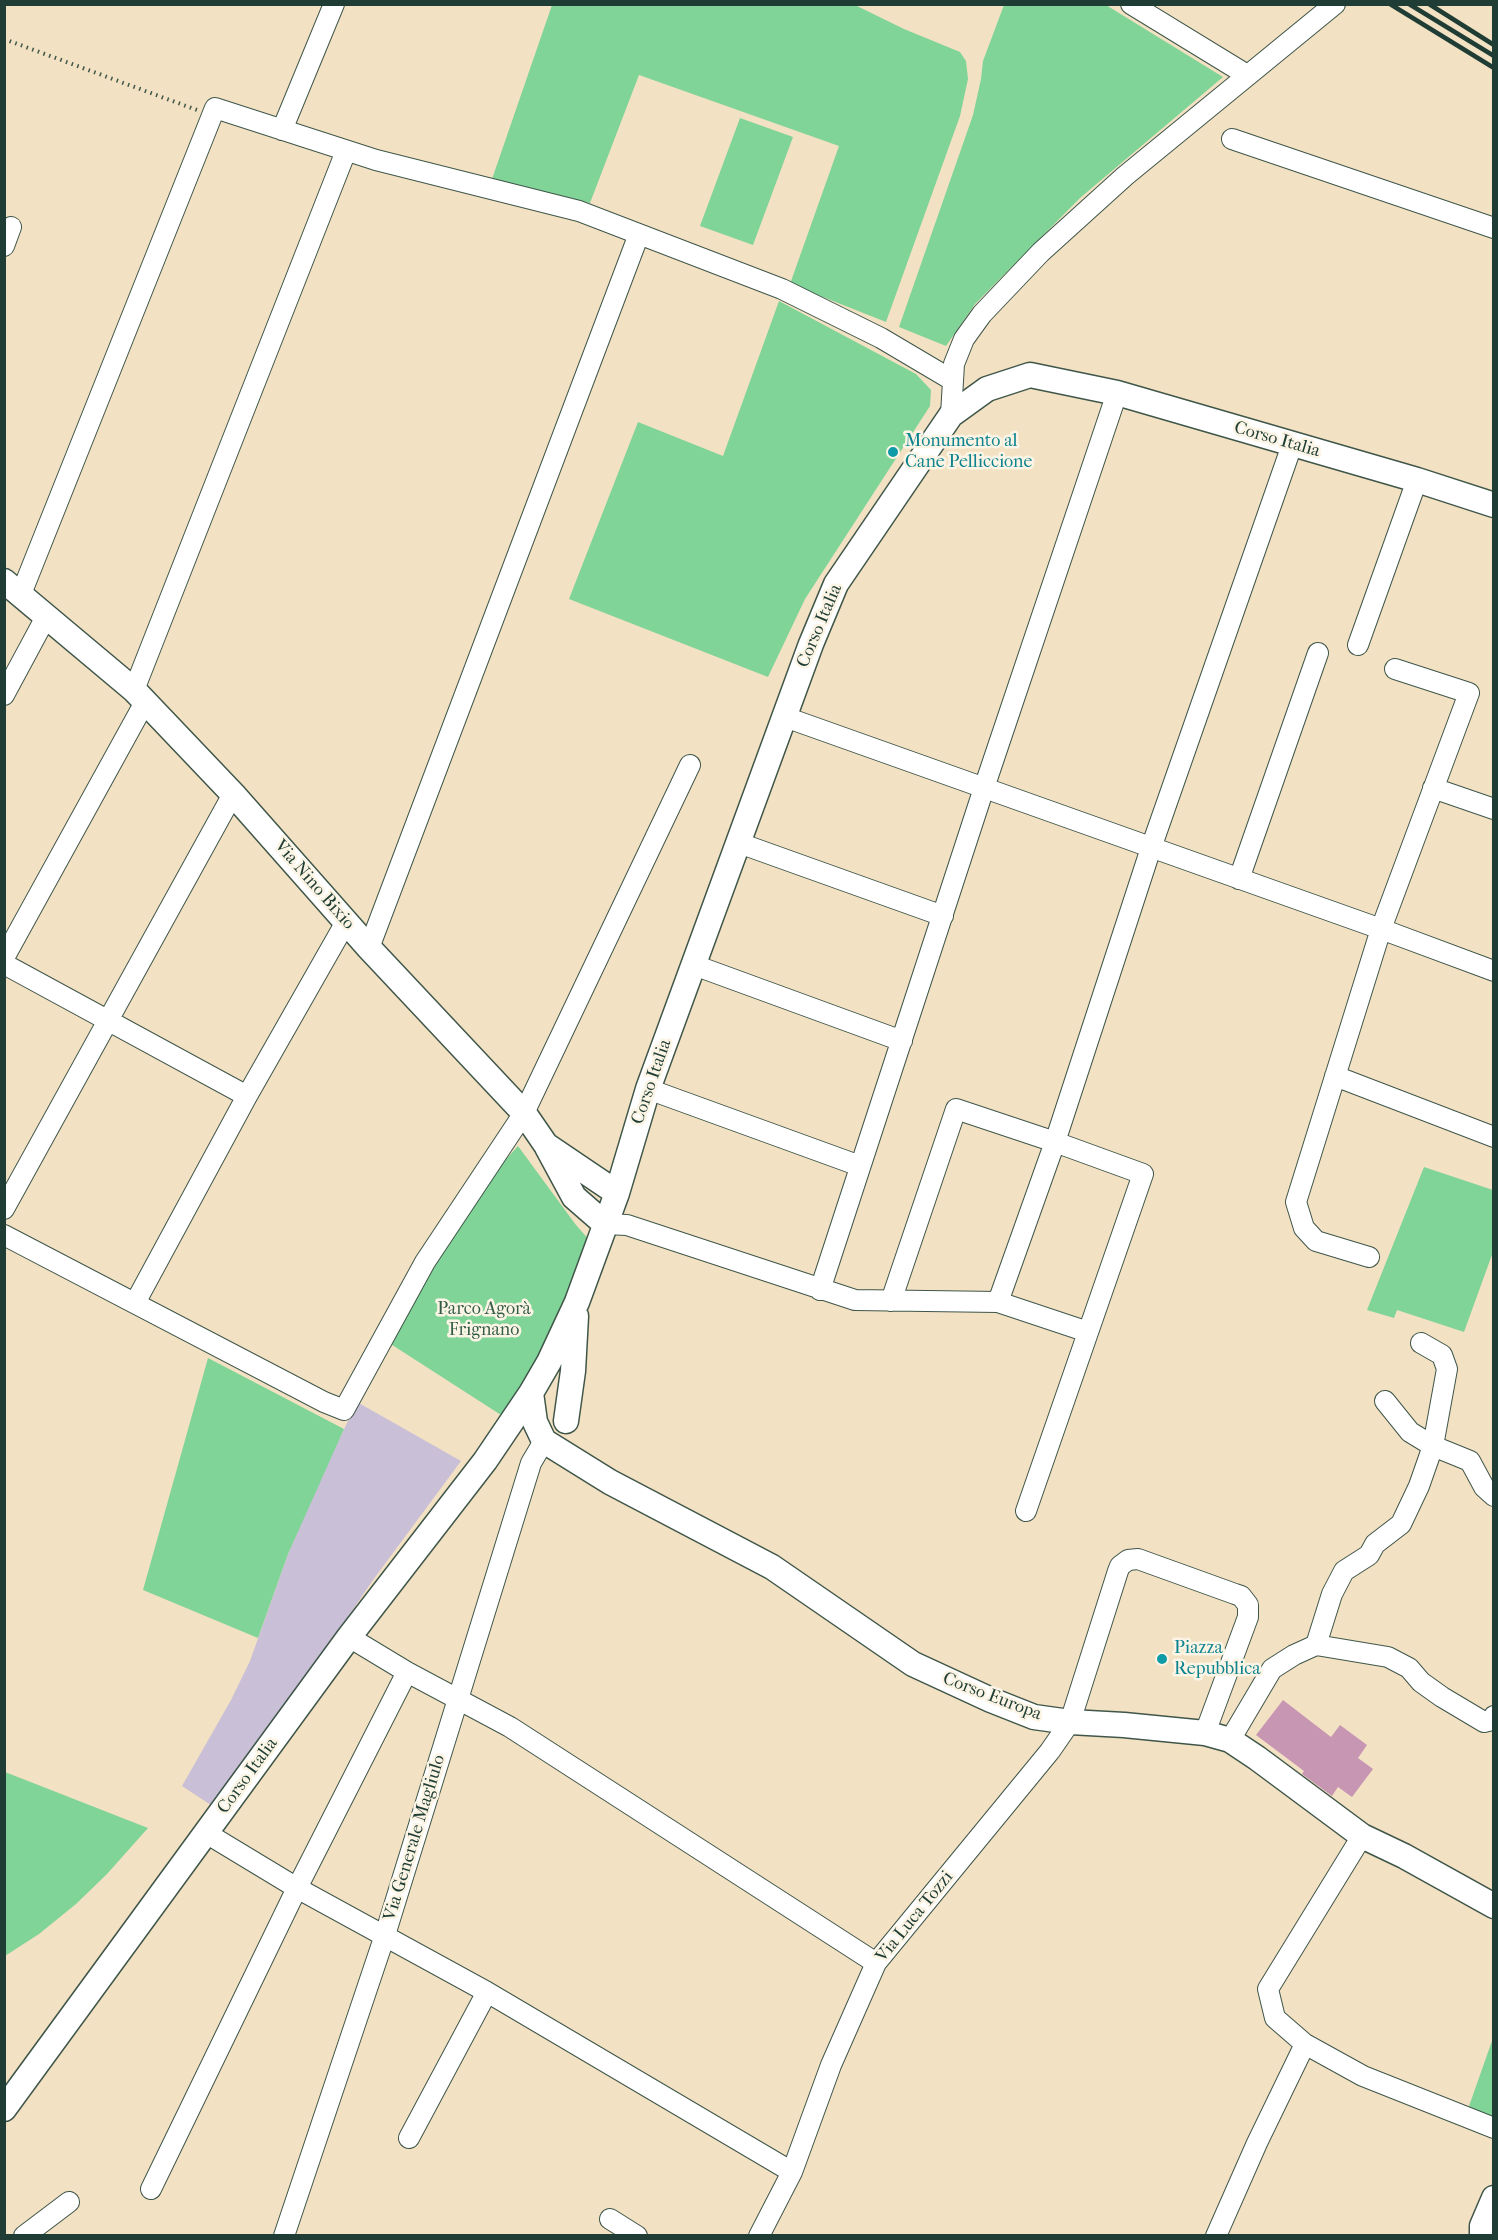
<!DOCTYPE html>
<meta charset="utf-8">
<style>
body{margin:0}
#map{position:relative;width:1498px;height:2240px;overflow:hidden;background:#f3e1c3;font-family:"IM FELL French Canon",serif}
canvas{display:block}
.frame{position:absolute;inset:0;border:6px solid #1f3d34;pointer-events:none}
</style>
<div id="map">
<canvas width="1498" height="2240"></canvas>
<div class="frame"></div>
</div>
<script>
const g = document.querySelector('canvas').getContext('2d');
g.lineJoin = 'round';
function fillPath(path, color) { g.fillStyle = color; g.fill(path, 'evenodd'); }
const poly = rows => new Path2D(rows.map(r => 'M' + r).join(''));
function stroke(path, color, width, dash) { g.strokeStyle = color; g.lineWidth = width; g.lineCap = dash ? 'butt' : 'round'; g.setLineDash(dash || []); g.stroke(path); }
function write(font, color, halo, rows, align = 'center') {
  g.font = font + ' "IM FELL French Canon",serif'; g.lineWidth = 5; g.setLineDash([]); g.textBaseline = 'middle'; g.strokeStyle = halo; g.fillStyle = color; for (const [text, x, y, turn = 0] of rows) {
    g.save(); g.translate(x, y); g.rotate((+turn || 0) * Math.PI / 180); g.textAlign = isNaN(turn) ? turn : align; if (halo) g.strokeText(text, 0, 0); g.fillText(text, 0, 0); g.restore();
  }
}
fillPath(poly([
 [357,1402,461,1461,373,1580,217,1809,182,1786,231,1700,250,1661,288,1554,316,1488]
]), '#c9bfd7');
fillPath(poly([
 [552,5,855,5,904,29,960,52,966,61,968,79,960,116,886,322,790,284,839,146,639,75,590,203,492,179],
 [1004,5,1106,5,1223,77,1080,198,975,304,946,346,899,327,973,115,981,79,983,61],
 [740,118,793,137,753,245,700,226],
 [779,301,916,374,931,390,930,406,805,599,768,677,569,599,638,422,723,456],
 [518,1146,576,1225,592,1243,515,1416,501,1415,386,1341,499,1167],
 [1424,1167,1493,1190,1493,1252,1464,1332,1397,1310,1394,1318,1367,1310],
 [208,1358,344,1429,288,1554,258,1638,143,1590],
 [5,1772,148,1828,107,1874,76,1904,39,1934,5,1956],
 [1493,2038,1494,2038,1493,2118,1468,2109]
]), '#80d497');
fillPath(poly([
 [1283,1700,1331,1737,1340,1725,1367,1745,1358,1758,1373,1769,1352,1797,1338,1787,1332,1796,1302,1774,1304,1771,1256,1735]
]), '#c796b3');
const minor = poly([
 [1131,4,1247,75],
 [282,130,334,4],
 [1232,139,1494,228],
 [4,246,11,227],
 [951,415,954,364,964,339,982,314,1041,252,1125,176,1335,4],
 [21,594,215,108,376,160,579,211,782,289,881,338,952,380],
 [1358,645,1417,480],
 [134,690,346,151],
 [4,695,47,615],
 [785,717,1381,929,1494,971],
 [1433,788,1494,809],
 [739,843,943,916],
 [1239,879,1318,653],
 [369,948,639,234],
 [4,958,145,702],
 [4,964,247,1096],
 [694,965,902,1041],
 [1335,1076,1494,1137],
 [648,1089,860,1166],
 [4,1209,233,794],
 [605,1224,627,1225,855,1300,998,1302,1088,1332],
 [4,1235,324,1402,344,1410,425,1262,524,1113,690,765],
 [1369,1257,1316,1241,1304,1228,1296,1202,1381,929,1469,693,1395,669],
 [820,1290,984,788,1117,393],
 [891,1301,956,1109,1055,1142,1143,1174,1026,1511],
 [998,1302,1055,1142,1151,848,1292,445],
 [135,1303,247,1096,346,922],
 [1385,1401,1410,1432,1433,1446,1470,1461,1484,1487,1494,1496],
 [349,1637,407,1672,510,1727,876,1963],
 [1316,1645,1332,1594,1344,1571,1369,1555,1375,1544,1401,1524,1419,1486,1433,1446,1447,1369,1442,1355,1421,1343],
 [1230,1740,1272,1669,1294,1655,1316,1645,1388,1657,1409,1668,1421,1682,1442,1697,1484,1722,1492,1720,1494,1716],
 [206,1833,297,1888,487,1992,792,2172],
 [1362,1836,1268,1989,1275,2018,1305,2044,1363,2076,1494,2128],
 [409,2138,487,1992],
 [151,2189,297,1888,407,1672],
 [610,2219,637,2236],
 [24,2236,69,2202],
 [284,2236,385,1935,531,1463,544,1441],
 [759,2236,792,2172,831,2065,876,1963,1050,1751,1070,1722,1118,1571,1120,1566,1128,1560,1138,1559,1235,1594,1241,1596,1248,1605,1248,1617,1205,1733],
 [1216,2236,1257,2143,1305,2044]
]);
const tertiary = poly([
 [4,581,134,690,233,794,369,948,524,1113,546,1145,617,1193],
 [547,1147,574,1197,605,1224],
 [531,1393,535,1422,544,1441,610,1482,772,1567,913,1664,991,1700,1034,1717,1070,1722,1124,1725,1205,1733,1230,1740,1257,1758,1362,1836,1404,1856,1494,1906],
 [566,1421,573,1371,576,1316],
 [4,2109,349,1637,485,1461,531,1393,549,1362,577,1302,617,1193,648,1089,811,644,836,584,951,415,987,389,1030,375,1117,393,1417,480,1494,505],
 [1482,2236,1482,2226,1494,2198]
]);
stroke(minor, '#3f5649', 22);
stroke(tertiary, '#3f5649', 27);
stroke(poly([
 [4,39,197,110]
]), '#3f5649', 4, [1.5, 4.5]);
stroke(minor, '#fff', 20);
stroke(tertiary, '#fff', 24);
stroke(poly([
 [1390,4,1494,68],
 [1409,4,1494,56],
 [1429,4,1494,45]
]), '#1f3d34', 4.5);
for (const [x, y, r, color] of [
 [893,452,6,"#0f9aa8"],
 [1162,1659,6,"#0f9aa8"]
]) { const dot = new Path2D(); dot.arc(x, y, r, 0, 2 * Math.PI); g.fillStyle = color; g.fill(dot); stroke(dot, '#fcf5e5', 2); }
write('18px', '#1f3d34', '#fcf5e5', [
 ["Corso Italia",1277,440,16],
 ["Corso Italia",820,626,-67],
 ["Via Nino Bixio",314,885,49],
 ["Corso Italia",652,1082,-71],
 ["Corso Europa",992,1697,21],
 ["Corso Italia",248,1776,-54],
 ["Via Generale Magliulo",415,1838,-73],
 ["Via Luca Tozzi",915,1917,-51]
]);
write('18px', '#0d838f', '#fcf5e5', [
 ["Monumento al",905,442],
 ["Cane Pelliccione",905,463],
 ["Piazza",1174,1649],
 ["Repubblica",1174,1670]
], 'left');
write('18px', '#325b48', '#fcf5e5', [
 ["Parco Agorà",484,1310],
 ["Frignano",484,1331]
]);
</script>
